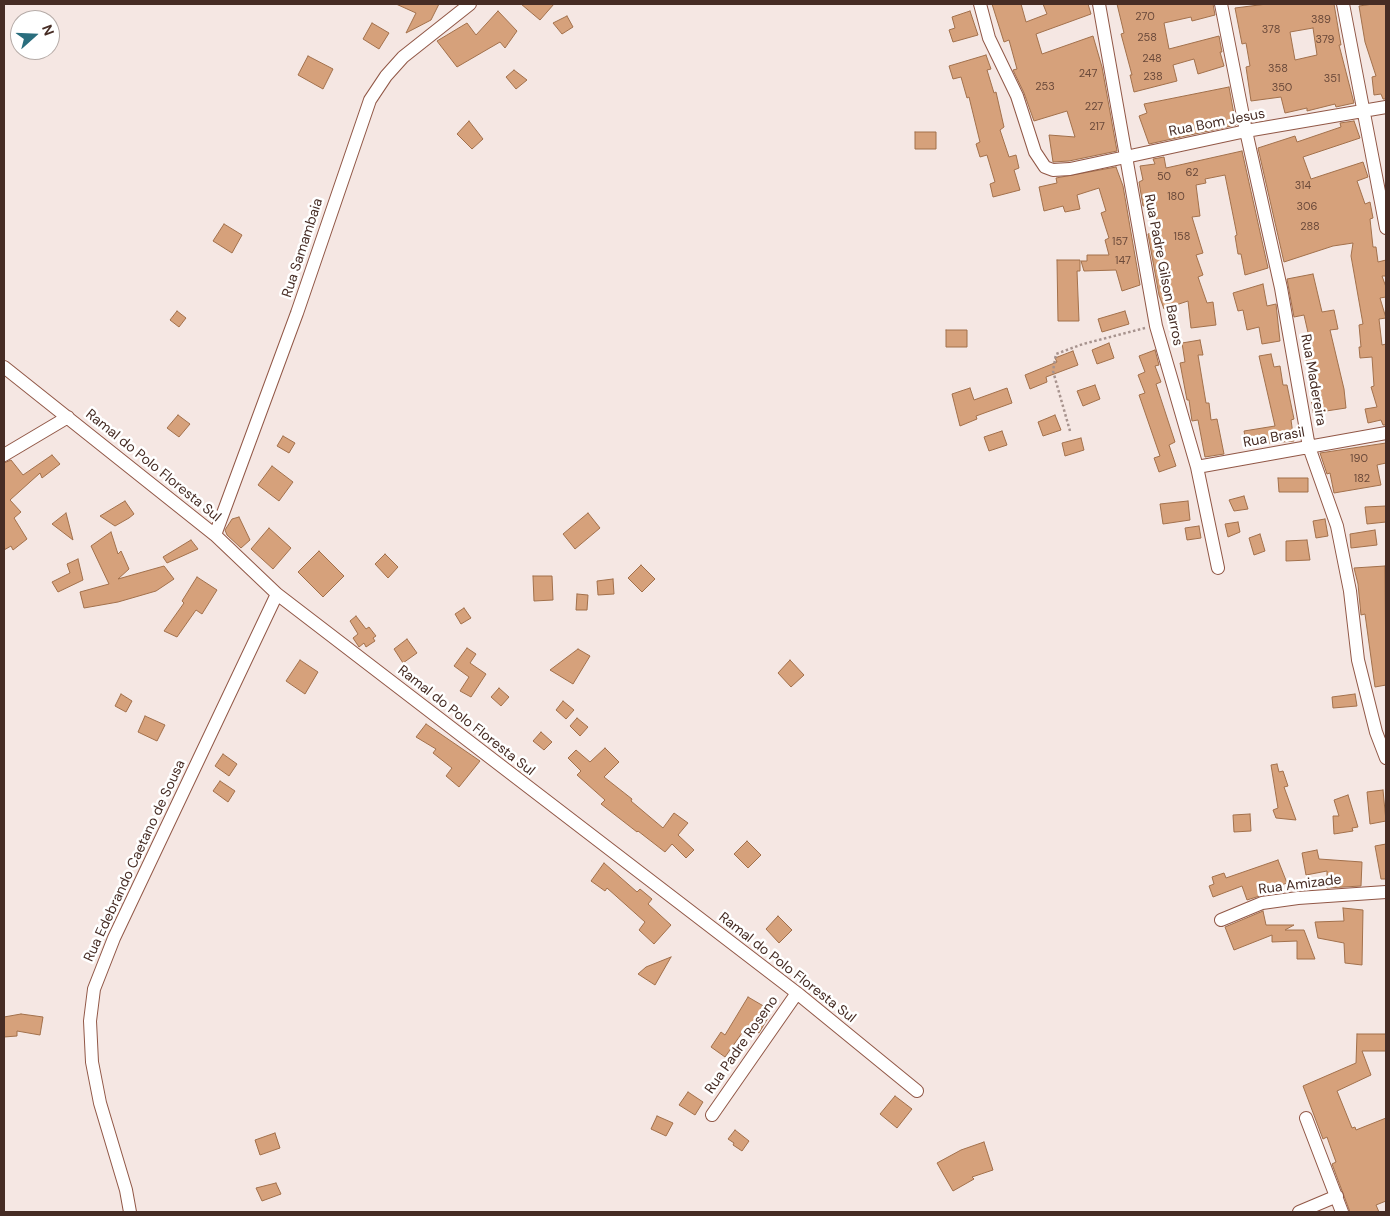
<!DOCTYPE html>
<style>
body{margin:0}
#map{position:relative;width:1390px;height:1216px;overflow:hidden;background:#f5e7e3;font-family:"DM Sans",sans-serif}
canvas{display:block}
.frame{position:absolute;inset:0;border:5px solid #462c24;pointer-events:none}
.north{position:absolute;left:10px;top:10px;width:50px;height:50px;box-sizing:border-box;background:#fff;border:1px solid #b5aba7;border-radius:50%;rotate:70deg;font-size:14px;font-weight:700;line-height:20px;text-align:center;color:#462c24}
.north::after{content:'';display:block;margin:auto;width:18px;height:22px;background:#2a6e7e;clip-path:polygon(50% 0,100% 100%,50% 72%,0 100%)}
</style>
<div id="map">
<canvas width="1390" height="1216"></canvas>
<div class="frame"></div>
<div class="north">N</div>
</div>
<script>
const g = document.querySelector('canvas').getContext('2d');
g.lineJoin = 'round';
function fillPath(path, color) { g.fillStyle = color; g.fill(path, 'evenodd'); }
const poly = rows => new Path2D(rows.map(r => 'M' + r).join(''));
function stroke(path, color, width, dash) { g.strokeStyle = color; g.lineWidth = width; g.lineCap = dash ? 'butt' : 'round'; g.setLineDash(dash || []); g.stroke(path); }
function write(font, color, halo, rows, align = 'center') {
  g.font = font + ' "DM Sans",sans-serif'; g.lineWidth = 5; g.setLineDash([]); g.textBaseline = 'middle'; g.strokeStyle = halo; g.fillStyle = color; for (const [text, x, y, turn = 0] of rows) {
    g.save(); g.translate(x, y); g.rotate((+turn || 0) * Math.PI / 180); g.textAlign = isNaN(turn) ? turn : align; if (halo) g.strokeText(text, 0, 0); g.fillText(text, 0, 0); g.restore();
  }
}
const building = poly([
 [396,4,439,4,431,20,406,33,416,13,396,4],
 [521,4,554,4,540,20,521,4],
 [992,4,1021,4,1026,22,1047,14,1043,4,1088,4,1091,14,1036,34,1042,54,1093,36,1102,67,1117,151,1069,161,1053,162,1049,135,1075,137,1067,111,1034,121,1024,93,1013,70,1017,69,1009,40,1004,42,992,4],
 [1117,4,1213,4,1215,15,1192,21,1191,17,1164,23,1169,49,1219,36,1222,52,1220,52,1224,66,1198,74,1194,59,1173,65,1177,81,1134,92,1130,75,1132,75,1121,34,1124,33,1117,4],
 [1267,4,1334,4,1341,45,1339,45,1354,103,1336,107,1335,104,1307,111,1307,108,1285,113,1281,97,1251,101,1246,67,1250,66,1246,43,1242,44,1235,8,1267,4],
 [1313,28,1317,55,1295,60,1290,32,1313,28],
 [1373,4,1386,4,1386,99,1383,99,1381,94,1374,95,1372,77,1376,76,1365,42,1359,6,1373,4],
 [498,11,517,31,505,48,500,42,457,67,437,41,467,23,476,35,498,11],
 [970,11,978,35,953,42,949,30,955,28,952,17,970,11],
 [567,16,573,27,562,34,553,23,567,16],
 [372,23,389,33,379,49,363,39,372,23],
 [986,55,991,69,987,70,994,93,996,92,1004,127,1000,130,1009,157,1016,155,1019,168,1014,170,1020,190,993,197,990,184,995,182,987,155,980,157,976,144,980,142,969,97,967,98,961,77,953,79,949,66,986,55],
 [308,56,333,69,323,89,298,75,308,56],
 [514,70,527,80,516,89,506,77,514,70],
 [1229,87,1236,125,1149,144,1139,116,1147,113,1144,104,1229,87],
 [469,121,483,139,472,149,457,134,469,121],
 [1354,121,1360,138,1303,157,1311,179,1363,162,1368,177,1357,181,1365,204,1370,202,1373,218,1370,219,1373,247,1376,247,1378,262,1386,260,1386,276,1382,276,1386,287,1386,297,1380,298,1386,318,1379,319,1382,345,1386,344,1386,425,1383,425,1381,420,1368,423,1365,409,1377,407,1371,387,1374,386,1372,357,1360,358,1359,347,1361,347,1359,325,1363,324,1351,256,1353,243,1333,246,1284,262,1258,148,1295,136,1297,142,1341,127,1340,123,1354,121],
 [915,132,936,132,936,149,915,149,915,132],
 [1242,151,1268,268,1245,275,1241,254,1238,254,1235,236,1237,235,1225,175,1205,179,1206,183,1196,185,1200,216,1192,217,1203,253,1196,255,1203,275,1198,277,1207,303,1213,302,1216,325,1191,328,1188,301,1164,309,1159,295,1148,234,1158,231,1155,205,1143,206,1139,182,1143,180,1140,166,1155,164,1153,159,1164,157,1166,168,1242,151],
 [1116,167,1123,186,1140,285,1122,291,1116,270,1084,271,1081,261,1087,261,1087,255,1109,255,1105,240,1109,238,1101,213,1106,211,1099,188,1077,195,1080,209,1065,212,1063,206,1044,211,1039,187,1057,183,1056,178,1116,167],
 [224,224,242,235,232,253,213,241,224,224],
 [1057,260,1080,260,1080,271,1077,271,1079,321,1058,321,1057,260],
 [1313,274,1322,312,1334,310,1338,329,1330,330,1344,389,1346,408,1313,413,1311,398,1315,397,1301,339,1309,337,1304,315,1294,317,1287,279,1313,274],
 [1263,284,1267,306,1276,304,1280,341,1262,344,1259,327,1247,330,1243,310,1238,311,1233,293,1263,284],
 [177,311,186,318,179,327,170,320,177,311],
 [1125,311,1129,324,1102,332,1098,319,1125,311],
 [946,330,967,330,967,347,946,347,946,330],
 [1200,340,1203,355,1198,355,1206,403,1209,403,1211,420,1217,419,1224,454,1205,457,1198,420,1192,421,1189,400,1187,400,1180,363,1185,362,1182,343,1200,340],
 [1109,343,1114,358,1097,364,1092,350,1109,343],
 [1155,350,1159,365,1155,366,1161,382,1156,384,1175,442,1169,445,1176,466,1159,472,1154,458,1160,456,1139,395,1145,393,1138,375,1145,372,1139,356,1155,350],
 [1073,351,1078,365,1046,377,1047,382,1030,389,1025,375,1057,362,1055,358,1073,351],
 [1271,354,1274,367,1280,366,1283,385,1287,385,1294,419,1291,420,1294,441,1247,445,1244,431,1275,426,1259,356,1271,354],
 [1095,385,1100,399,1083,406,1077,391,1095,385],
 [970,388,974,400,1007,388,1012,403,976,416,977,419,960,426,952,394,970,388],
 [178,415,190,424,179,437,167,428,178,415],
 [1055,415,1061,430,1043,436,1038,422,1055,415],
 [1002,431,1007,445,989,451,984,437,1002,431],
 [283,436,295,443,289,453,277,446,283,436],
 [1081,438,1084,450,1065,456,1062,443,1081,438],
 [1386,443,1386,463,1377,465,1381,485,1334,493,1330,473,1327,474,1320,453,1386,443],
 [52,455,60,464,42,478,40,473,10,500,21,512,14,518,27,539,13,550,11,546,4,550,4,463,11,460,23,475,52,455],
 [272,466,293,482,279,501,258,485,272,466],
 [1278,478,1308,478,1308,492,1279,492,1278,478],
 [1244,496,1248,509,1234,511,1229,500,1244,496],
 [125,501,134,514,129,518,115,526,100,516,125,501],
 [1188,501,1190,520,1163,524,1160,504,1188,501],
 [1386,506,1386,522,1367,524,1365,507,1386,506],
 [66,513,73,540,52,524,66,513],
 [588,513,600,528,575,549,563,534,588,513],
 [239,517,250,540,241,548,227,535,225,530,232,519,239,517],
 [1325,519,1328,536,1316,538,1313,521,1325,519],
 [1238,522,1240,532,1228,537,1225,524,1238,522],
 [1199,526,1201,538,1187,540,1185,528,1199,526],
 [269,528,291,548,273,569,251,549,269,528],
 [1375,530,1377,545,1351,548,1350,534,1375,530],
 [111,532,118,554,121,551,129,569,118,579,164,566,174,579,156,591,118,602,84,608,80,592,109,584,91,546,111,532],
 [1260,534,1265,551,1254,555,1249,538,1260,534],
 [191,540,198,549,167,563,163,557,191,540],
 [1307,540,1310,560,1286,561,1286,541,1307,540],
 [319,551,344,576,323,597,298,572,319,551],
 [385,554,398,567,388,578,375,564,385,554],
 [78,559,83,580,58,592,52,582,70,573,67,564,78,559],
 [641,565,655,579,642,592,628,578,641,565],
 [1385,566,1386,685,1375,687,1365,614,1361,615,1358,584,1354,568,1385,566],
 [533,576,552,576,553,600,534,601,533,576],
 [197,577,217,590,202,614,196,610,177,637,164,631,184,603,182,601,197,577],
 [613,579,614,594,598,595,597,581,613,579],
 [577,594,588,595,587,610,576,610,577,594],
 [464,608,471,618,461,624,455,614,464,608],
 [356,616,366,629,369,627,376,636,373,638,375,641,366,647,364,643,359,647,353,638,358,634,350,621,356,616],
 [407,639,417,653,403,663,394,649,407,639],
 [467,648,476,654,470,663,486,674,471,697,460,691,469,677,454,666,467,648],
 [578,649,590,656,573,684,550,670,578,649],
 [300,660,318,672,305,694,286,681,300,660],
 [790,660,804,675,791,687,778,673,790,660],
 [499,688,509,697,501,706,491,697,499,688],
 [121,694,132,701,126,712,115,706,121,694],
 [1355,694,1357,706,1333,708,1332,697,1355,694],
 [563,701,574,710,566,719,556,710,563,701],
 [145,716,165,725,157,741,138,732,145,716],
 [577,718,588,727,580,736,570,726,577,718],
 [426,724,480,761,459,787,446,776,452,768,433,753,436,749,416,737,426,724],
 [541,732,552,742,544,750,533,741,541,732],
 [605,748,619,762,604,777,632,799,631,801,663,828,674,813,688,823,678,835,694,850,686,858,672,844,665,852,638,831,637,832,601,804,605,800,577,775,581,771,568,758,576,750,590,762,605,748],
 [223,754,237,764,229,776,215,766,223,754],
 [1277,764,1279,772,1283,771,1288,786,1284,787,1296,820,1276,818,1273,810,1278,808,1271,765,1277,764],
 [220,781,235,791,228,802,213,791,220,781],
 [1383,790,1386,821,1370,824,1367,792,1383,790],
 [1348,795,1358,827,1352,828,1353,831,1334,834,1333,816,1339,816,1334,800,1348,795],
 [1250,814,1251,831,1234,832,1233,815,1250,814],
 [747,841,761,855,748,868,734,854,747,841],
 [1386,844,1386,879,1381,879,1375,846,1386,844],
 [1317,850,1319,859,1362,862,1361,886,1327,888,1327,871,1306,875,1302,853,1317,850],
 [1278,860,1287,883,1265,891,1266,894,1247,900,1242,886,1213,897,1209,886,1214,884,1212,877,1224,873,1226,878,1278,860],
 [604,863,637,892,640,889,652,899,648,904,671,925,654,944,639,930,645,922,607,888,605,891,591,881,604,863],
 [1343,908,1363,910,1362,965,1345,963,1344,943,1318,938,1315,922,1344,921,1343,908],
 [1263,911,1266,925,1294,925,1285,930,1304,930,1315,959,1297,959,1297,941,1272,942,1272,935,1234,950,1225,927,1263,911],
 [778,916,792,930,779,943,766,929,778,916],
 [671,957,655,985,638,974,646,967,671,957],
 [748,997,772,1011,759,1033,747,1026,725,1057,711,1047,721,1032,725,1035,748,997],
 [21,1014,43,1017,40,1035,17,1031,17,1036,4,1037,4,1017,21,1014],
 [1357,1034,1386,1034,1386,1051,1362,1051,1371,1075,1337,1091,1352,1128,1355,1127,1356,1130,1386,1118,1386,1201,1376,1205,1379,1212,1350,1212,1332,1164,1336,1162,1327,1137,1323,1139,1303,1086,1356,1063,1357,1034],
 [688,1092,703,1102,695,1115,679,1105,688,1092],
 [895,1096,912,1109,897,1128,880,1114,895,1096],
 [657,1116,673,1123,666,1136,651,1129,657,1116],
 [735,1130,749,1141,742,1151,733,1145,734,1143,728,1139,735,1130],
 [275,1133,280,1148,260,1155,255,1140,275,1133],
 [984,1142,993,1170,972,1177,974,1179,953,1191,937,1163,961,1150,984,1142],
 [276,1183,281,1194,262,1201,256,1188,276,1183]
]);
fillPath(building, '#d6a17b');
stroke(building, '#a2704b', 1);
const street = poly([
 [980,4,989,38,1017,96,1035,152,1045,167,1053,170,1070,169,1246,131,1386,107],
 [1099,4,1156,326,1197,467,1218,568],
 [1221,4,1246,131,1281,288,1309,447,1337,526,1350,591,1358,660,1376,732,1386,758],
 [1343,4,1386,228],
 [4,367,215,535,277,594,797,993,917,1091],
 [4,455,68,417],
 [1197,467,1386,433],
 [215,535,297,313,370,100,386,76,403,57,470,4],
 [1221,920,1262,903,1298,898,1386,892],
 [712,1115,797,993],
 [1306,1118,1342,1212],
 [130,1212,126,1190,100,1103,92,1062,90,1021,94,989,114,938,277,594],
 [1299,1212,1337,1196]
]);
stroke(street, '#915746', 14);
stroke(poly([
 [1070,431,1053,371,1056,354,1083,344,1145,328]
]), '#a7938e', 2.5, [2.5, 2.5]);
stroke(street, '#fff', 12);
write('11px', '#6a493a', null, [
 ["270",1145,17],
 ["389",1321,20],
 ["378",1271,30],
 ["258",1147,38],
 ["379",1325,40],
 ["248",1152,59],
 ["358",1278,69],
 ["247",1088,74],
 ["238",1153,77],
 ["351",1332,79],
 ["253",1045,87],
 ["350",1282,88],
 ["227",1094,107],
 ["217",1097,127],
 ["62",1192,173],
 ["50",1164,177],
 ["314",1303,186],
 ["180",1176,197],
 ["306",1307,207],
 ["288",1310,227],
 ["158",1182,237],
 ["157",1120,242],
 ["147",1123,261],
 ["190",1359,459],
 ["182",1362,479]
]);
write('14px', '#462c24', '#fff', [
 ["Rua Bom Jesus",1217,123,-11],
 ["Rua Samambaia",303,248,-72],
 ["Rua Padre Gilson Barros",1163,270,79],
 ["Rua Madereira",1313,380,80],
 ["Rua Brasil",1274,438,-10],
 ["Ramal do Polo Floresta Sul",153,466,39],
 ["Ramal do Polo Floresta Sul",466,721,38],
 ["Rua Edebrando Caetano de Sousa",135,861,-65],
 ["Rua Amizade",1300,885,-7],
 ["Ramal do Polo Floresta Sul",787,968,38],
 ["Rua Padre Roseno",742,1045,-55]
]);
</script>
